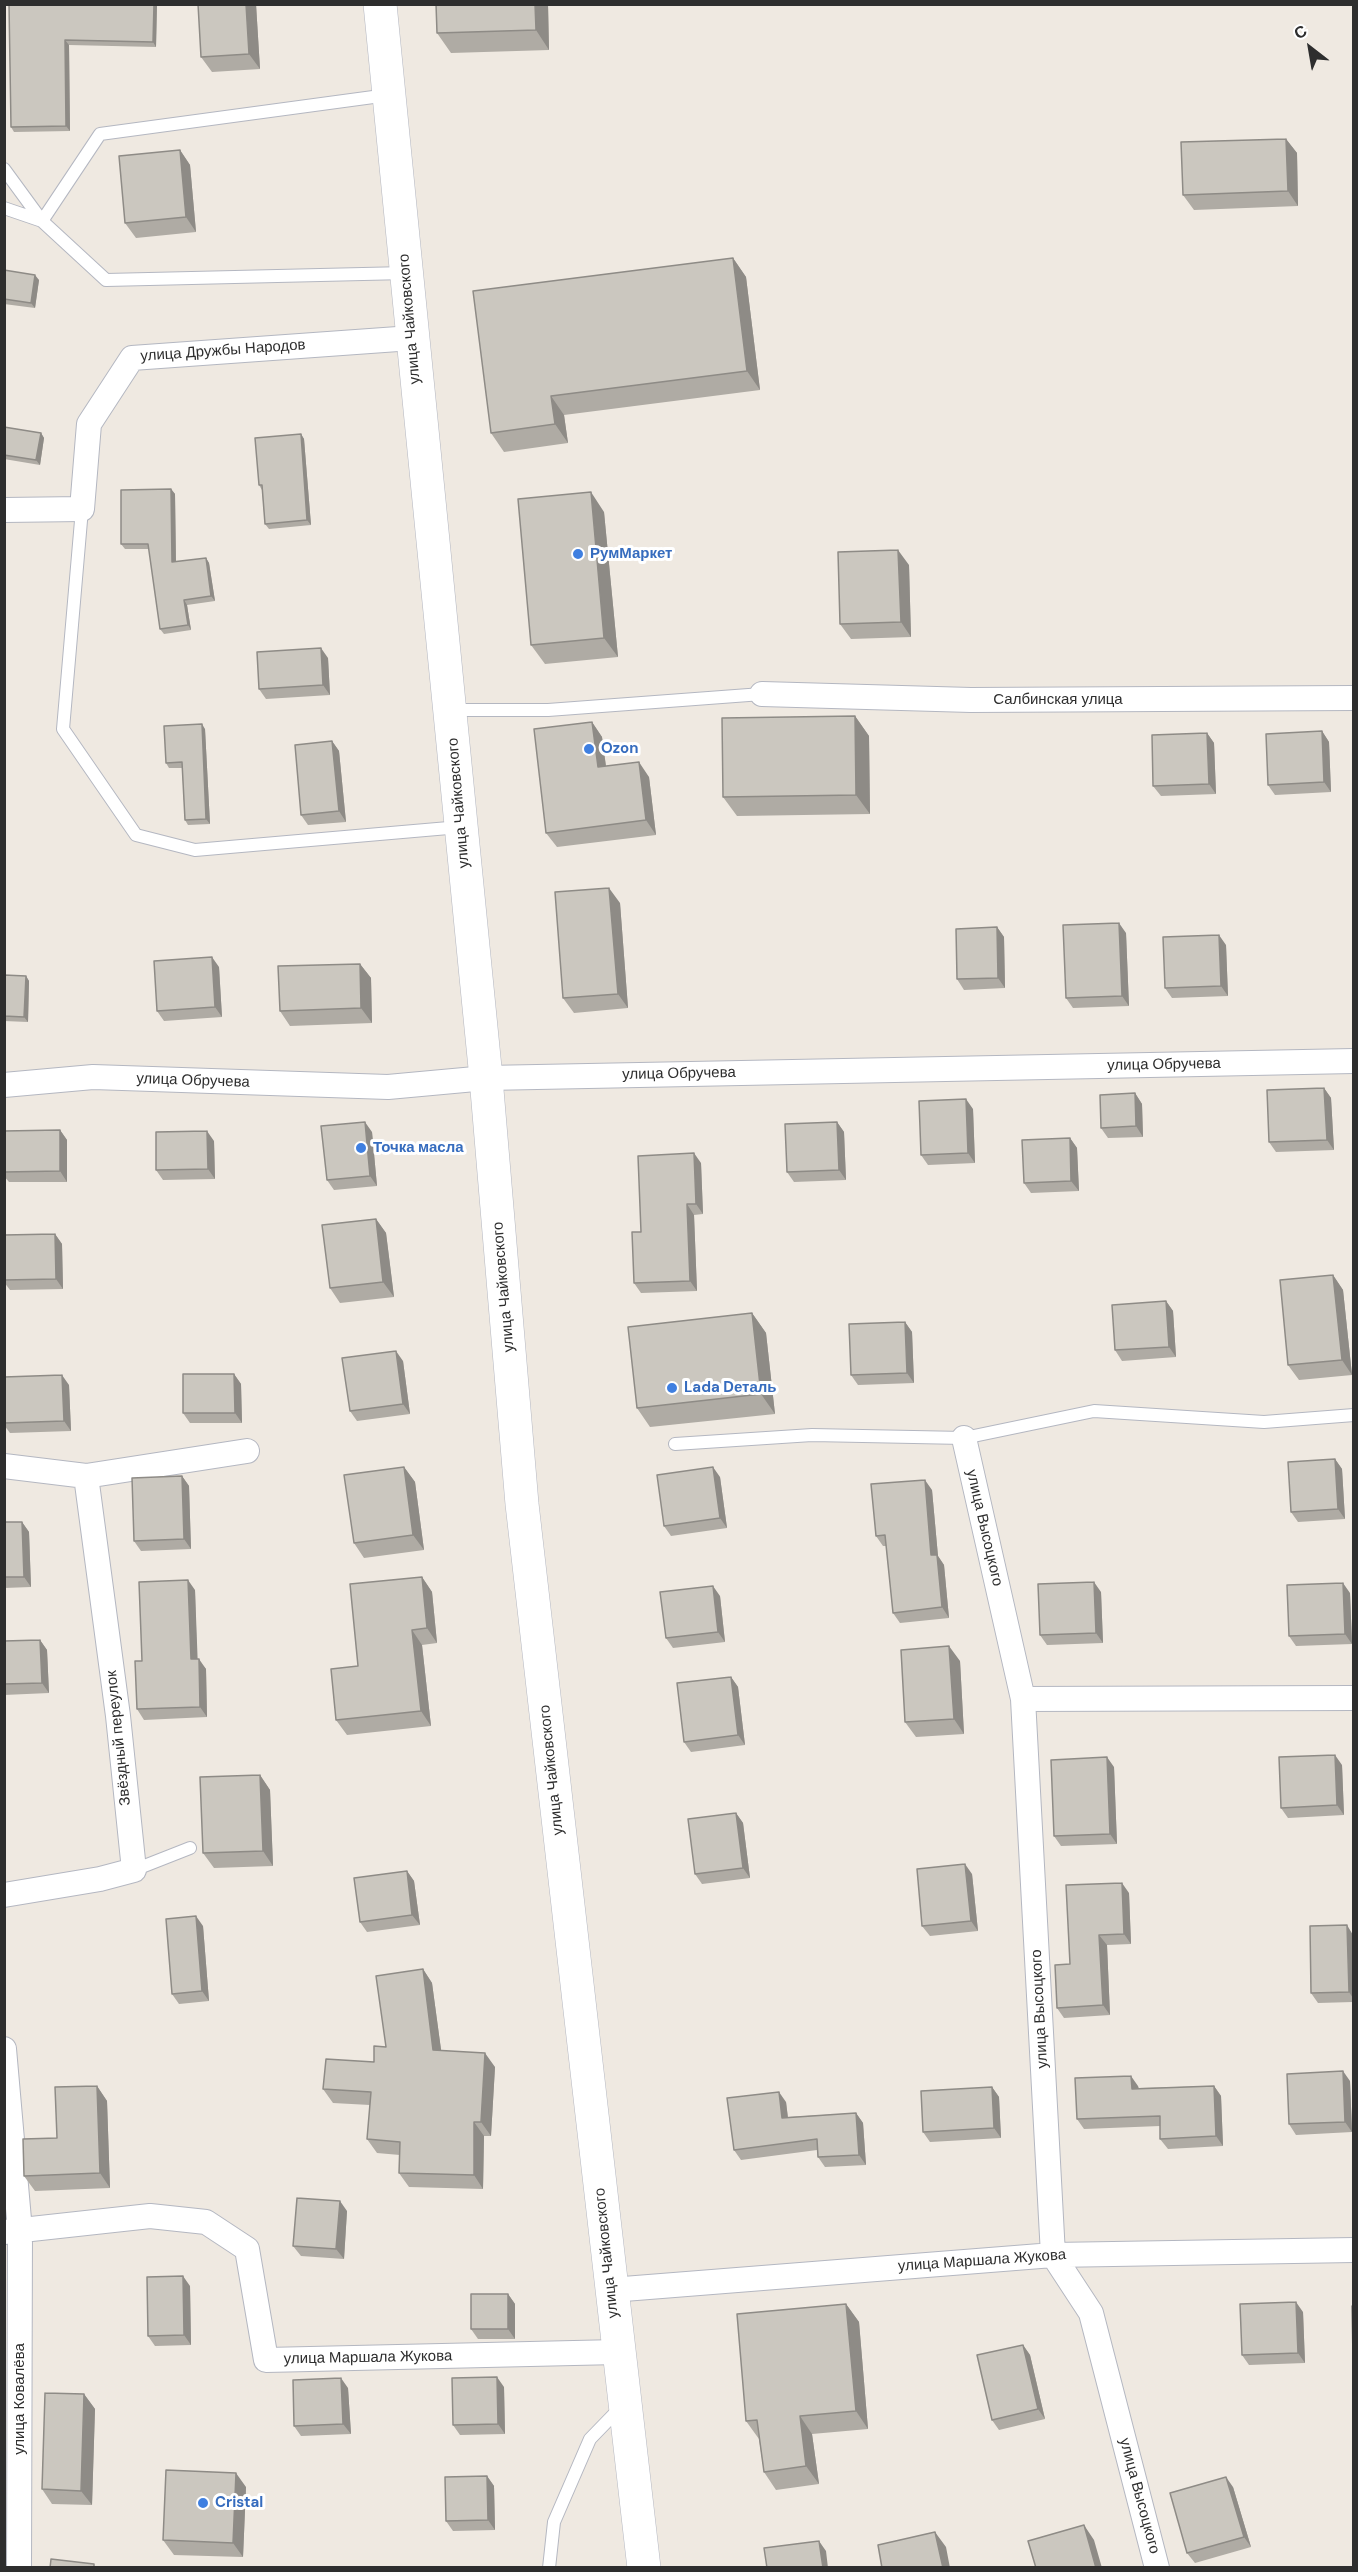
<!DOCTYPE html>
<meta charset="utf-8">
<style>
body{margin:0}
#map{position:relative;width:1358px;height:2572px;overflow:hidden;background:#efe9e1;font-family:"DM Sans",sans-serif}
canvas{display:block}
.frame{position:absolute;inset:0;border:6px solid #2e2e2e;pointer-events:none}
.north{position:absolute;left:1280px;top:18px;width:60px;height:60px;-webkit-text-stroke:4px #fff;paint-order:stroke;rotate:329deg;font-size:16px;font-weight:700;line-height:24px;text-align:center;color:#2e2e2e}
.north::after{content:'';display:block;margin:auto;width:21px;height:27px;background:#2e2e2e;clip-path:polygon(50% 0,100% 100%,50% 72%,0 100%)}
</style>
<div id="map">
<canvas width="1358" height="2572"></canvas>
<div class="frame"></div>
<div class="north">С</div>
</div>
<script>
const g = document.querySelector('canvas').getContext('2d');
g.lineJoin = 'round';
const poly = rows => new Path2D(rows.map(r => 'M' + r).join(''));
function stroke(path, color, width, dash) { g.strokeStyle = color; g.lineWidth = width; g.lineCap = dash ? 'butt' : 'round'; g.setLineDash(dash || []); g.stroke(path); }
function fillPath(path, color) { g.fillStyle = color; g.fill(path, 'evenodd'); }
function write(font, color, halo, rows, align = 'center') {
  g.font = font + ' "DM Sans",sans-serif'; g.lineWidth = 6; g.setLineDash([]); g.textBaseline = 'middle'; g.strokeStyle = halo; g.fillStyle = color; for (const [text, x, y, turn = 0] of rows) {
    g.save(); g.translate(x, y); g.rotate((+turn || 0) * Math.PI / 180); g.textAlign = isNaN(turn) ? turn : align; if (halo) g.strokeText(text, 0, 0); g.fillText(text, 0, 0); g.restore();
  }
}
const lane = poly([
 [4,169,42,221,106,280,406,273],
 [4,208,42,221],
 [42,221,100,134,388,95],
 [82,509,63,729,136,835,195,850,460,827],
 [452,710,548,710,762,694],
 [675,1444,812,1435,964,1438,1094,1411,1264,1422,1354,1415],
 [134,1870,190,1848],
 [549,2568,554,2522,590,2439,622,2406]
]);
const street = poly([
 [4,510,82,509,89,424,132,358,412,338],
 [762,694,971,700,1354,698],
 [4,1085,93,1077,388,1087,486,1078,1354,1061],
 [964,1438,1023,1699,1053,2255,1091,2313,1157,2568],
 [4,1466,86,1476,247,1451],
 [1023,1699,1354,1698],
 [4,1895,100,1879,134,1870,118,1716,86,1476],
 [4,2049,20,2231,19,2568],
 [4,2232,150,2216,206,2222,247,2249,266,2360,618,2352],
 [611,2290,1053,2255,1354,2250]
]);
const secondary = poly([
 [380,4,486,1078,522,1504,644,2568]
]);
stroke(lane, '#b4b7c1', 14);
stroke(street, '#b4b7c1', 26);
stroke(secondary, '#b4b7c1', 34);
stroke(lane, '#fff', 12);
stroke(street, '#fff', 24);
stroke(secondary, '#fff', 33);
fillPath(poly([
 [9,4,157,4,156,47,69,45,70,131,14,132,11,127],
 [256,4,260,69,212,72,201,57],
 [436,4,548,4,549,50,451,53,437,33],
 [1286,139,1297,153,1298,206,1194,210,1183,195],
 [180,150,190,165,196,232,136,238,125,223],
 [733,258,746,277,760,390,564,415,568,443,504,452,491,433],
 [4,270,39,280,35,308,4,304],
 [4,427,41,433,44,438,40,465,4,459],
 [301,434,304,439,311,525,269,529,265,524,262,490,259,485],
 [171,489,175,494,176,562,206,558,209,563,215,601,187,605,191,630,164,634,160,629,149,549,125,549,121,544],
 [604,512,618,657,545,664,531,645],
 [909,565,911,637,851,639,840,624],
 [328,658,330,695,266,699,259,689],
 [855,716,869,736,870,814,737,816,723,797],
 [592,722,602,737,606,766,649,777,656,835,557,847,546,833],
 [205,729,210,824,188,825,185,820,182,768,169,768,166,763],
 [1322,731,1329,742,1331,792,1275,795,1268,785],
 [1207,733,1214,743,1216,794,1161,796,1153,786],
 [332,741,339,751,346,822,308,825,301,815],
 [620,903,628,1008,574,1013,563,998],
 [997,927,1004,937,1005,988,964,990,957,979],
 [1126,933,1129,1006,1073,1008,1066,998],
 [1226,945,1228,996,1172,998,1165,988],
 [360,964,371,978,372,1023,290,1026,280,1011],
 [219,967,222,1017,164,1021,157,1011],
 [4,975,26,976,29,981,28,1022,4,1021],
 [1324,1088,1331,1098,1334,1150,1276,1152,1269,1142],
 [1135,1093,1142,1104,1143,1137,1108,1138,1101,1128],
 [973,1109,975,1163,928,1165,921,1155],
 [837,1122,844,1132,846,1180,794,1182,787,1172],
 [60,1130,67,1140,67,1182,9,1182,4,1176,4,1131],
 [372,1132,377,1186,334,1190,327,1180],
 [1070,1138,1077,1148,1079,1191,1031,1193,1024,1183],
 [214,1141,215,1179,163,1180,156,1170],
 [701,1163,703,1214,694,1215,697,1291,641,1293,634,1283,641,1232],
 [376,1219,386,1233,394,1297,340,1303,330,1288],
 [55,1234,62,1244,63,1289,10,1290,4,1282,4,1235],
 [1333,1275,1343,1290,1352,1375,1299,1380,1288,1365],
 [1166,1301,1173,1311,1176,1357,1122,1361,1115,1350],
 [752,1313,766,1333,775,1414,650,1427,637,1408],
 [905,1322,912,1332,914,1383,858,1385,851,1375],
 [403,1361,410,1414,357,1421,350,1411],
 [234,1374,241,1384,242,1423,190,1423,183,1413],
 [4,1377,69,1385,71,1431,10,1433,4,1425],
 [1335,1459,1342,1469,1345,1519,1298,1522,1291,1512],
 [404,1467,415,1482,424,1550,364,1558,354,1543],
 [182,1476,189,1486,191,1549,141,1551,134,1541],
 [720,1477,727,1528,671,1536,664,1526],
 [932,1490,938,1556,944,1565,949,1618,900,1623,893,1613,886,1546,883,1546,876,1536],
 [4,1522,22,1522,29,1532,31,1587,4,1588],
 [422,1577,432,1592,437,1643,422,1645,431,1726,347,1735,336,1720,358,1666],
 [195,1590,197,1659,206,1669,207,1717,144,1720,137,1709,142,1661],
 [1101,1592,1103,1643,1047,1645,1040,1635],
 [1350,1593,1352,1644,1296,1646,1289,1636],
 [720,1596,725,1642,673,1648,666,1638],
 [40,1640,47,1650,49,1693,4,1695,4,1641],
 [960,1661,964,1734,916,1737,905,1722],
 [731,1677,738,1687,745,1745,691,1752,684,1742],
 [1342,1765,1344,1815,1288,1818,1281,1808],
 [1114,1767,1117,1844,1061,1846,1054,1836],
 [260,1775,270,1790,273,1866,214,1868,203,1853],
 [736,1813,743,1823,750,1878,702,1884,695,1874],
 [407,1871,414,1881,420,1925,367,1932,360,1922],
 [972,1874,978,1931,930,1936,922,1926],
 [1129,1893,1131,1944,1107,1945,1110,2015,1064,2018,1057,2008,1070,1964],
 [203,1926,209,2001,179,2004,172,1994],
 [1353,1935,1353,2002,1318,2003,1311,1993],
 [423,1969,432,1983,441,2050,495,2067,491,2136,484,2136,483,2189,409,2187,399,2173,400,2155,377,2153,367,2139,370,2105,333,2103,323,2089,374,2062,386,2047],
 [1350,2081,1352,2132,1296,2135,1289,2124],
 [97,2086,107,2101,110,2188,35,2191,24,2176,57,2138],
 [1138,2086,1139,2088,1214,2086,1221,2096,1223,2146,1168,2149,1160,2139,1160,2126,1084,2129,1077,2119],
 [992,2087,999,2097,1001,2138,930,2142,923,2132],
 [786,2102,788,2117,856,2113,863,2123,866,2165,825,2167,818,2157,817,2150,741,2160,734,2150],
 [347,2211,344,2259,301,2256,293,2246],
 [190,2286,191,2345,155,2346,148,2336],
 [508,2294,515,2304,515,2339,478,2339,471,2329],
 [846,2304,859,2322,868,2429,812,2434,819,2484,776,2490,764,2472,759,2439,746,2421],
 [1303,2312,1305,2363,1249,2365,1242,2355],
 [1023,2345,1030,2355,1045,2419,999,2430,992,2420],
 [504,2387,505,2434,460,2435,453,2425],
 [348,2388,351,2434,301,2436,294,2426],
 [84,2394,95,2409,92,2505,52,2504,42,2489],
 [487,2476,494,2486,495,2530,453,2531,446,2521],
 [246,2487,243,2557,174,2555,163,2540],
 [1233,2487,1251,2547,1195,2563,1187,2553]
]), '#afaba4');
fillPath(poly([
 [154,4,157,4,156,47,153,42],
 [246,4,256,4,260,69,249,54],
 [535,4,548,4,549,50,536,30],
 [65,40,69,45,70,131,66,126],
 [1286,139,1297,153,1298,206,1288,191],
 [180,150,190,165,196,232,186,217],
 [733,258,746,277,760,390,747,371],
 [35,275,39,280,35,308,31,303],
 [551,396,564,415,568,443,555,424],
 [41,433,44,438,40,465,36,460],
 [301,434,304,439,311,525,307,520],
 [171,489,175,494,176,567,172,562],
 [591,492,604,512,618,657,604,638],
 [898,550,909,565,911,637,901,622],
 [206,558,209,563,215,601,211,596],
 [184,600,187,605,191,630,188,625],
 [321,648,328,658,330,695,323,685],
 [855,716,869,736,870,814,856,795],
 [592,722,602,737,608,782,598,767],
 [202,724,205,729,210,824,206,819],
 [1322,731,1329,742,1331,792,1324,782],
 [1207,733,1214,743,1216,794,1209,784],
 [332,741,339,751,346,822,339,811],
 [639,762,649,777,656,835,646,820],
 [609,888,620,903,628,1008,618,994],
 [1119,923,1126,933,1129,1006,1122,996],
 [997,927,1004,937,1005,988,998,978],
 [1219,935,1226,945,1228,996,1221,986],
 [212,957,219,967,222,1017,215,1007],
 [360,964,371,978,372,1023,361,1008],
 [26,976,29,981,28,1022,24,1017],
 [1324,1088,1331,1098,1334,1150,1327,1140],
 [1135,1093,1142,1104,1143,1137,1136,1126],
 [966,1099,973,1109,975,1163,968,1153],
 [365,1122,372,1132,377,1186,370,1176],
 [837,1122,844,1132,846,1180,839,1170],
 [60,1130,67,1140,67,1182,60,1171],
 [207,1131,214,1141,215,1179,208,1169],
 [1070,1138,1077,1148,1079,1191,1071,1181],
 [694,1153,701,1163,703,1214,696,1204],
 [687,1204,694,1215,697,1291,690,1281],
 [376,1219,386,1233,394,1297,383,1282],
 [55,1234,62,1244,63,1289,56,1279],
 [1333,1275,1343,1290,1352,1375,1342,1360],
 [1166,1301,1173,1311,1176,1357,1169,1347],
 [752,1313,766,1333,775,1414,761,1394],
 [905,1322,912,1332,914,1383,907,1373],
 [396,1351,403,1361,410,1414,403,1404],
 [234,1374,241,1384,242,1423,235,1413],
 [62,1375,69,1385,71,1431,64,1421],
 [1335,1459,1342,1469,1345,1519,1338,1509],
 [404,1467,415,1482,424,1550,413,1535],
 [713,1467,720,1477,727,1528,720,1518],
 [182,1476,189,1486,191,1549,184,1539],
 [925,1480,932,1490,938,1556,944,1565,949,1618,942,1607,931,1555],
 [22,1522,29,1532,31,1587,24,1577],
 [422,1577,432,1592,437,1643,427,1628],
 [188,1580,195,1590,198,1669,191,1659],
 [1094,1582,1101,1592,1103,1643,1096,1633],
 [1343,1583,1350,1593,1352,1644,1345,1634],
 [713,1586,720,1596,725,1642,718,1632],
 [412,1630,422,1645,431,1726,421,1711],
 [40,1640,47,1650,49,1693,42,1683],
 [949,1646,960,1661,964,1734,954,1719],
 [199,1659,206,1669,207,1717,200,1707],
 [731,1677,738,1687,745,1745,738,1735],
 [1335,1755,1342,1765,1344,1815,1337,1805],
 [1107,1757,1114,1767,1117,1844,1110,1834],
 [4,1761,6,1779,4,1776],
 [260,1775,270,1790,273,1866,263,1851],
 [736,1813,743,1823,750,1878,743,1868],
 [965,1864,972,1874,978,1931,971,1921],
 [407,1871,414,1881,420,1925,412,1915],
 [1122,1883,1129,1893,1131,1944,1124,1934],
 [196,1916,203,1926,209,2001,202,1991],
 [1347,1925,1353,1935,1353,1998,1349,1992],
 [1099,1935,1107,1945,1110,2015,1103,2005],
 [423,1969,432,1983,443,2064,433,2050],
 [485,2053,495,2067,491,2136,481,2122],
 [1343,2071,1350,2081,1352,2132,1345,2122],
 [1131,2076,1138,2086,1139,2099,1132,2089],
 [97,2086,107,2101,110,2188,100,2173],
 [1214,2086,1221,2096,1223,2146,1216,2136],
 [992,2087,999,2097,1001,2138,994,2128],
 [779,2092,786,2102,789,2128,782,2118],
 [856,2113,863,2123,866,2165,859,2155],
 [474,2122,484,2136,483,2189,474,2175],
 [340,2201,347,2211,344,2259,336,2249],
 [183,2276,190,2286,191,2345,184,2335],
 [508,2294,515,2304,515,2339,508,2329],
 [1296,2302,1303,2312,1305,2363,1298,2353],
 [846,2304,859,2322,868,2429,856,2411],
 [1023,2345,1030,2355,1045,2419,1038,2409],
 [497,2377,504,2387,505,2434,498,2424],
 [341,2378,348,2388,351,2434,343,2424],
 [84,2394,95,2409,92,2505,81,2491],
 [800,2416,812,2434,819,2484,806,2466],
 [236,2473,246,2487,243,2557,233,2543],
 [487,2476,494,2486,495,2530,488,2520],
 [1226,2477,1233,2487,1251,2547,1244,2537],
 [1084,2525,1094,2540,1102,2568,1096,2568],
 [935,2532,946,2547,950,2568,943,2568],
 [819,2541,826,2551,828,2568,823,2568]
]), '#8e8b86');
const building = poly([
 [9,4,154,4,153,42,65,40,66,126,11,127,9,4],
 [198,4,246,4,249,54,201,57,198,4],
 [436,4,535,4,536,30,437,33,436,4],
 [1286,139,1288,191,1183,195,1181,142,1286,139],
 [180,150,186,217,125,223,119,156,180,150],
 [733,258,747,371,551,396,555,424,491,433,473,291,733,258],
 [4,270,35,275,31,303,4,299,4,270],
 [4,427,41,433,36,460,4,455,4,427],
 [301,434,307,520,265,524,262,485,259,485,255,438,301,434],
 [171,489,172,562,206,558,211,596,184,600,188,625,160,629,148,544,121,544,121,490,171,489],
 [591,492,604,638,531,645,518,499,591,492],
 [898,550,901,622,840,624,838,552,898,550],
 [321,648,323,685,259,689,257,652,321,648],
 [855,716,856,795,723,797,722,718,855,716],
 [592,722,598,767,639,762,646,820,546,833,534,729,592,722],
 [202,724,206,819,185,820,182,762,166,763,164,726,202,724],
 [1322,731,1324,782,1268,785,1266,734,1322,731],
 [1207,733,1209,784,1153,786,1152,735,1207,733],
 [332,741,339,811,301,815,295,745,332,741],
 [609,888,618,994,563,998,555,892,609,888],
 [1119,923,1122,996,1066,998,1063,925,1119,923],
 [997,927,998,978,957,979,956,929,997,927],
 [1219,935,1221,986,1165,988,1163,937,1219,935],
 [212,957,215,1007,157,1011,154,961,212,957],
 [360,964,361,1008,280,1011,278,966,360,964],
 [4,975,26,976,24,1017,4,1016,4,975],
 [1324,1088,1327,1140,1269,1142,1267,1090,1324,1088],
 [1135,1093,1136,1126,1101,1128,1100,1095,1135,1093],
 [966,1099,968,1153,921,1155,919,1101,966,1099],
 [365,1122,370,1176,327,1180,321,1126,365,1122],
 [837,1122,839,1170,787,1172,785,1124,837,1122],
 [60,1130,60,1171,4,1172,4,1131,60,1130],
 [207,1131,208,1169,156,1170,156,1132,207,1131],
 [1070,1138,1071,1181,1024,1183,1022,1140,1070,1138],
 [694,1153,696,1204,687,1204,690,1281,634,1283,632,1232,641,1232,638,1156,694,1153],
 [376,1219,383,1282,330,1288,322,1225,376,1219],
 [55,1234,56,1279,4,1280,4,1235,55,1234],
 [1333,1275,1342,1360,1288,1365,1280,1280,1333,1275],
 [1166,1301,1169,1347,1115,1350,1112,1305,1166,1301],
 [752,1313,761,1394,637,1408,628,1327,752,1313],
 [905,1322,907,1373,851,1375,849,1324,905,1322],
 [396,1351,403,1404,350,1411,342,1358,396,1351],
 [183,1374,234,1374,235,1413,183,1413,183,1374],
 [62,1375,64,1421,4,1423,4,1377,62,1375],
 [1335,1459,1338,1509,1291,1512,1288,1462,1335,1459],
 [404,1467,413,1535,354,1543,344,1475,404,1467],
 [713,1467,720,1518,664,1526,657,1475,713,1467],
 [182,1476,184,1539,134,1541,132,1478,182,1476],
 [925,1480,931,1555,937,1555,942,1607,893,1613,885,1535,876,1536,871,1484,925,1480],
 [4,1522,22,1522,24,1577,4,1577,4,1522],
 [422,1577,427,1628,412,1630,421,1711,336,1720,331,1669,358,1666,350,1584,422,1577],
 [188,1580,191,1659,199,1659,200,1707,137,1709,135,1661,142,1661,139,1582,188,1580],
 [1094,1582,1096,1633,1040,1635,1038,1584,1094,1582],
 [1343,1583,1345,1634,1289,1636,1287,1585,1343,1583],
 [713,1586,718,1632,666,1638,660,1592,713,1586],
 [40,1640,42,1683,4,1684,4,1641,40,1640],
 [949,1646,954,1719,905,1722,901,1650,949,1646],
 [731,1677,738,1735,684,1742,677,1683,731,1677],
 [1335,1755,1337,1805,1281,1808,1279,1757,1335,1755],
 [1107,1757,1110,1834,1054,1836,1051,1760,1107,1757],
 [260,1775,263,1851,203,1853,200,1777,260,1775],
 [736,1813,743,1868,695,1874,688,1819,736,1813],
 [965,1864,971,1921,922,1926,917,1869,965,1864],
 [407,1871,412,1915,360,1922,354,1878,407,1871],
 [1122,1883,1124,1934,1099,1935,1103,2005,1057,2008,1055,1965,1070,1964,1066,1885,1122,1883],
 [196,1916,202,1991,172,1994,166,1919,196,1916],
 [1347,1925,1349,1992,1311,1993,1310,1926,1347,1925],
 [423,1969,433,2050,485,2053,481,2122,474,2122,474,2175,399,2173,400,2142,367,2139,371,2092,323,2089,326,2059,374,2062,374,2046,386,2047,376,1976,423,1969],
 [1343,2071,1345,2122,1289,2124,1287,2074,1343,2071],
 [1131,2076,1132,2089,1214,2086,1216,2136,1160,2139,1160,2116,1077,2119,1075,2078,1131,2076],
 [97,2086,100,2173,24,2176,23,2139,57,2138,55,2087,97,2086],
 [992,2087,994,2128,923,2132,921,2091,992,2087],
 [779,2092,782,2118,856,2113,859,2155,818,2157,817,2139,734,2150,727,2098,779,2092],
 [297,2198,340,2201,336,2249,293,2246,297,2198],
 [183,2276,184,2335,148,2336,147,2277,183,2276],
 [471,2294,508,2294,508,2329,471,2329,471,2294],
 [1296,2302,1298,2353,1242,2355,1240,2304,1296,2302],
 [846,2304,856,2411,800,2416,806,2466,764,2472,757,2420,746,2421,737,2314,846,2304],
 [1352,2306,1353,2306,1353,2357,1352,2306],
 [1023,2345,1038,2409,992,2420,977,2355,1023,2345],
 [497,2377,498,2424,453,2425,452,2378,497,2377],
 [341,2378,343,2424,294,2426,293,2380,341,2378],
 [45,2393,84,2394,81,2491,42,2489,45,2393],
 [166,2470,236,2473,233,2543,163,2540,166,2470],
 [487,2476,488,2520,446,2521,445,2477,487,2476],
 [1226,2477,1244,2537,1187,2553,1170,2493,1226,2477],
 [1084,2525,1096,2568,1036,2568,1028,2541,1084,2525],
 [935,2532,943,2568,882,2568,878,2545,935,2532],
 [819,2541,823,2568,767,2568,764,2548,819,2541],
 [51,2559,94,2564,94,2568,50,2568,51,2559]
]);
fillPath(building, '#cbc7bf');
stroke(building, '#8e8b86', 1.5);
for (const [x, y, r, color] of [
 [578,554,6,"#3f7fe0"],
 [589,749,6,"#3f7fe0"],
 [361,1148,6,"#3f7fe0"],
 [672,1388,6,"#3f7fe0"],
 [203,2503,6,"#3f7fe0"]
]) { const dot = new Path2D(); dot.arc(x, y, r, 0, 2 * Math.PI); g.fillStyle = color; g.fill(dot); stroke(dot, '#fff', 2); }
write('15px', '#2e2e2e', '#fff', [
 ["улица Чайковского",410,319,-95],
 ["улица Дружбы Народов",223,351,-4],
 ["Салбинская улица",1058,700],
 ["улица Чайковского",459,803,-95],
 ["улица Обручева",1164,1065,-1],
 ["улица Обручева",679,1074,-1],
 ["улица Обручева",193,1081,2],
 ["улица Чайковского",504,1287,-95],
 ["улица Высоцкого",984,1528,77],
 ["Звёздный переулок",119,1738,-96],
 ["улица Чайковского",552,1770,-96],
 ["улица Высоцкого",1040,2009,-93],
 ["улица Чайковского",607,2253,-96],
 ["улица Маршала Жукова",982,2261,-4],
 ["улица Маршала Жукова",368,2358,-1],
 ["улица Ковалёва",20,2399,-90],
 ["улица Высоцкого",1139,2496,75]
]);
write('bold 15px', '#366cbe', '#fff', [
 ["РумМаркет",590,554],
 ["Ozon",601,749],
 ["Точка масла",373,1148],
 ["Lada Dеталь",684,1388],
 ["Cristal",215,2503]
], 'left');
</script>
